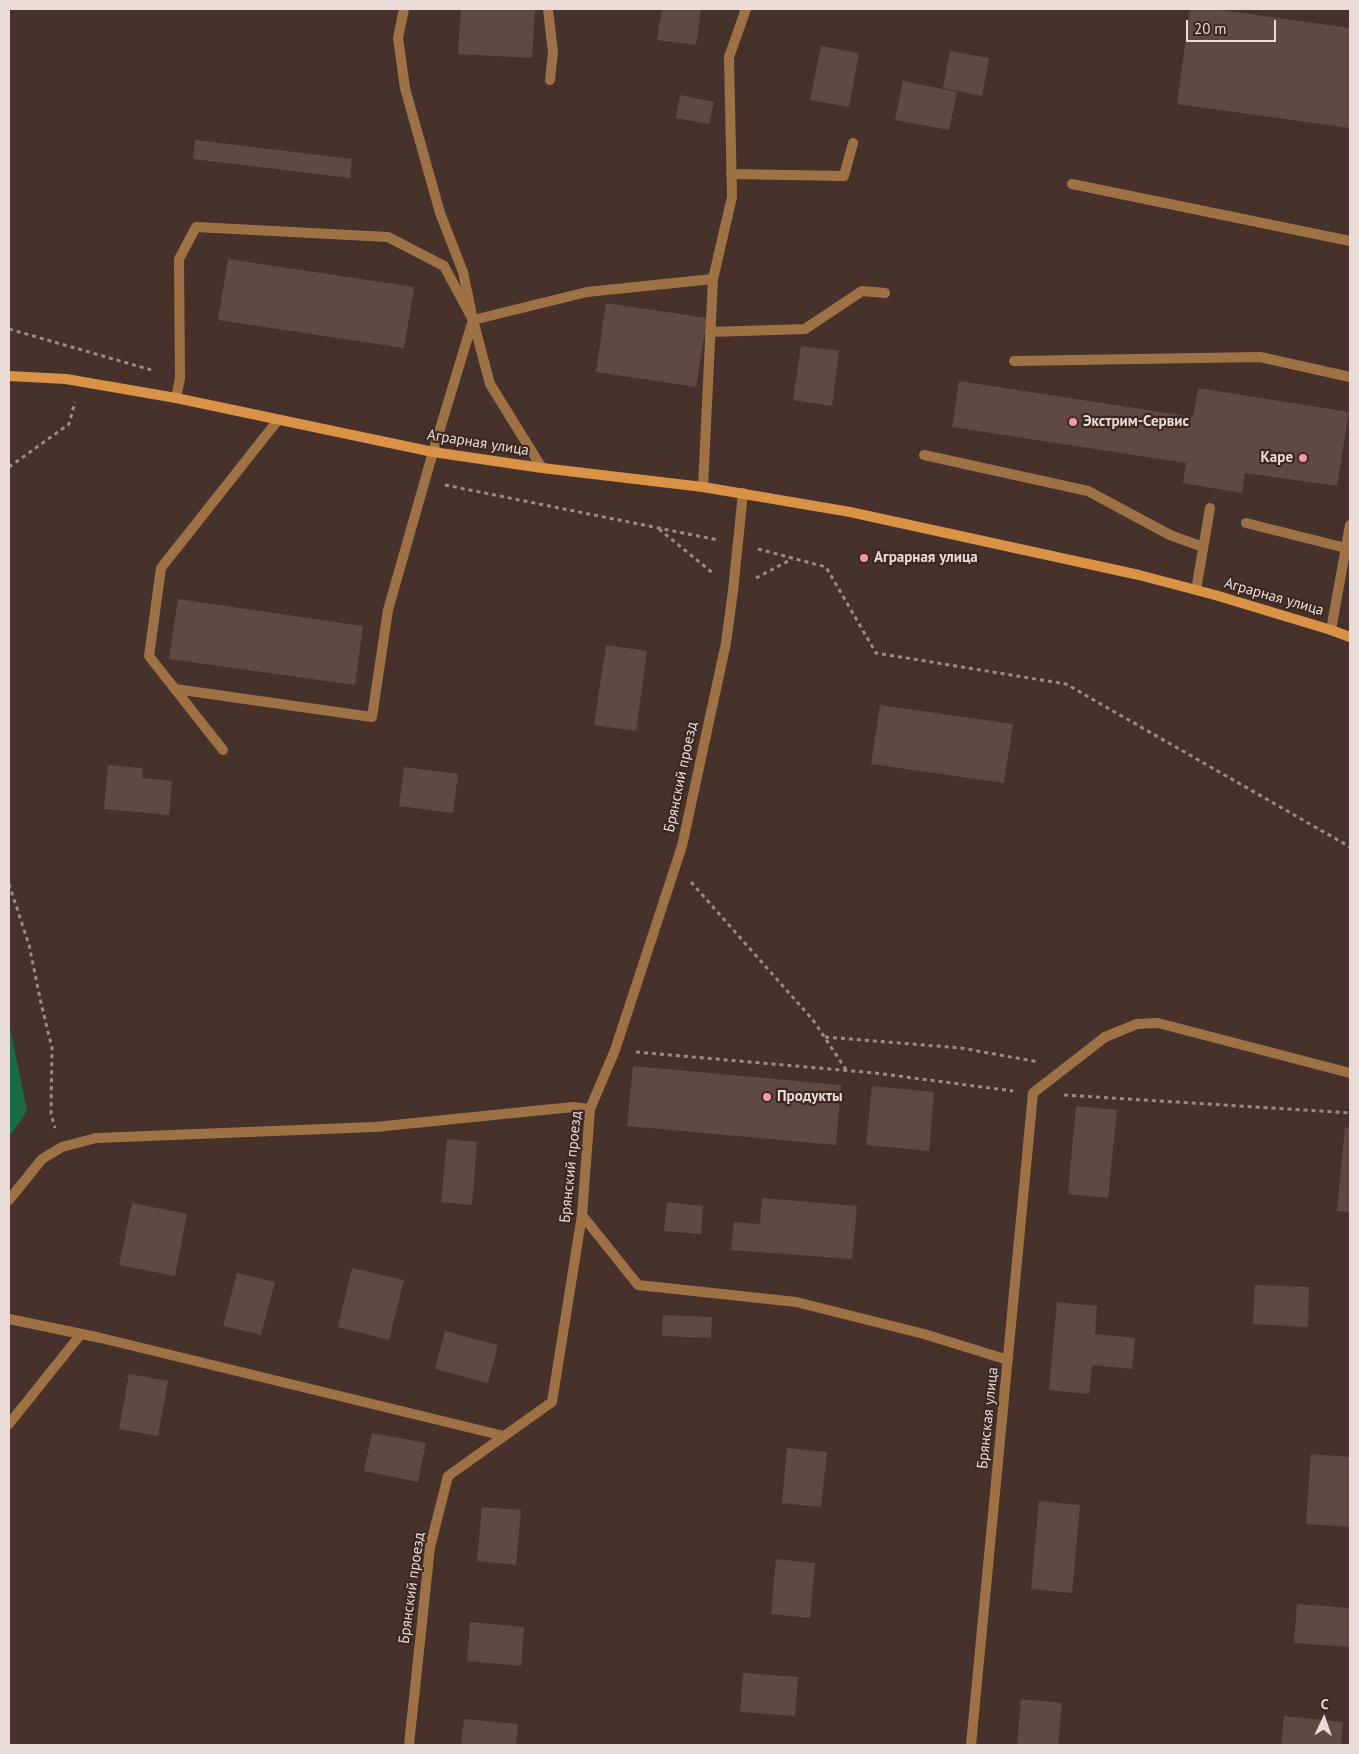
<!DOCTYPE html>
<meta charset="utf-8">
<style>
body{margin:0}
#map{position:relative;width:1359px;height:1754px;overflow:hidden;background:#46322b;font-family:"PT Sans",sans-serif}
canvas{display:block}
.frame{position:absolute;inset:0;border:10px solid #e9dcd8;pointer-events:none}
.north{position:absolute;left:1299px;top:1694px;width:50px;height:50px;-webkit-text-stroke:4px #3c2821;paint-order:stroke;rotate:3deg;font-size:14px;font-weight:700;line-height:20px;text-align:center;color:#e9dcd8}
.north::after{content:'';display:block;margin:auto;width:18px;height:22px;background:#e9dcd8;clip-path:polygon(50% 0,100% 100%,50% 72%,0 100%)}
.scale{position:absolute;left:1186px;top:20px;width:90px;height:22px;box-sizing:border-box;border:2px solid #e9dcd8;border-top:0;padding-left:6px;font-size:15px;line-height:18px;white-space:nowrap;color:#e9dcd8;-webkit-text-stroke:4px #3c2821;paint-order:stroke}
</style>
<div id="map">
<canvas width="1359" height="1754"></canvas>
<div class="frame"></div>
<div class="north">С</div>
<div class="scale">20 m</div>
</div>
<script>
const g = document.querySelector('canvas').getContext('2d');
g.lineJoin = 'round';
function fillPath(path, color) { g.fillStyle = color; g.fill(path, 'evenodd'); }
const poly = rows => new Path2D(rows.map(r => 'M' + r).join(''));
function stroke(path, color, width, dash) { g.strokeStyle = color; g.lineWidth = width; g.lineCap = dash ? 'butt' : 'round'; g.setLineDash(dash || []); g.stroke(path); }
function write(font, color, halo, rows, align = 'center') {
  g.font = font + ' "PT Sans",sans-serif'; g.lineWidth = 4.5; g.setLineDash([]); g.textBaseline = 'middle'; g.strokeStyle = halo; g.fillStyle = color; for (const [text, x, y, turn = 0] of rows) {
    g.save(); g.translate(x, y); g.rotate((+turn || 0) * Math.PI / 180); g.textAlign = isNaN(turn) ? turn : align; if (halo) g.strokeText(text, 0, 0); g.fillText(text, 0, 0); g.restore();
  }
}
fillPath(poly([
 [9,1022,27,1111,9,1137]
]), '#1a6b42');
fillPath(poly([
 [461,9,535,9,532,58,458,54],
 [662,9,701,9,696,45,657,40],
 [1190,9,1213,9,1350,28,1350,128,1177,104],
 [821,46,859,53,849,107,810,100],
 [950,51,989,58,982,96,943,88],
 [903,81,957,92,949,130,895,120],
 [680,95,714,102,709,124,676,118],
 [195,140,352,159,350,178,193,159],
 [228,259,414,287,404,348,218,320],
 [606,303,707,318,696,387,596,372],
 [801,346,839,351,832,406,793,400],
 [959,381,1193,417,1198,388,1349,412,1337,486,1245,473,1242,493,1183,483,1186,463,952,427],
 [178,599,363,626,355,685,169,659],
 [606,645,647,651,636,731,594,725],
 [880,705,1013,724,1004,783,871,764],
 [108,765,143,768,142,778,172,781,169,815,104,809],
 [404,767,458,774,453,813,399,806],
 [633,1066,841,1085,836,1145,627,1126],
 [872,1086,934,1092,929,1151,866,1145],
 [1076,1106,1117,1110,1108,1198,1068,1194],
 [1345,1127,1350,1128,1350,1212,1337,1211],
 [447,1139,477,1142,472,1205,441,1202],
 [762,1198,857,1206,852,1259,731,1250,734,1222,760,1224],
 [667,1202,703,1206,701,1234,664,1231],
 [132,1203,187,1214,175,1276,119,1265],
 [352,1268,404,1280,389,1340,338,1327],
 [237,1273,275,1282,261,1335,223,1326],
 [1255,1285,1309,1287,1308,1327,1253,1324],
 [1057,1302,1097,1306,1095,1334,1135,1338,1132,1369,1092,1365,1089,1394,1049,1390],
 [663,1315,712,1317,711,1338,662,1336],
 [445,1331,498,1345,488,1383,435,1369],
 [129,1374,168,1381,158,1436,119,1429],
 [372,1433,426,1443,418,1482,364,1471],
 [787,1448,827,1452,821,1507,782,1503],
 [1311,1454,1350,1457,1350,1527,1306,1524],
 [1039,1501,1080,1505,1072,1593,1031,1589],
 [482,1507,521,1510,516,1565,477,1561],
 [776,1559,815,1563,810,1618,771,1614],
 [1297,1604,1350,1608,1349,1647,1294,1643],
 [470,1622,524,1627,521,1666,467,1661],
 [743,1673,798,1677,795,1716,740,1712],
 [1021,1699,1062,1703,1058,1745,1017,1745],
 [1284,1716,1343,1722,1341,1745,1281,1745],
 [464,1719,518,1724,516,1745,461,1745]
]), '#5f4a42');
stroke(poly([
 [9,329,155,371],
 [9,467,69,424,75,402],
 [445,485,718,540],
 [659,529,714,574],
 [758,549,826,567,876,653,1066,684,1350,847],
 [756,578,792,559],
 [691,882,813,1020,847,1071],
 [9,884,29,945,41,1003,52,1048,51,1114,55,1128],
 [825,1037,961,1048,1039,1062],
 [636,1052,875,1073,1013,1091],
 [1064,1095,1350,1113]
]), '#9b8b86', 3, [4, 4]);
stroke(poly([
 [548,9,553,52,550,80],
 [731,174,844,176,853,143],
 [1072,184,1350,241],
 [473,320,587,292,713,279],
 [710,332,805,329,862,291,885,293],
 [1014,361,1260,357,1350,377],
 [176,398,180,378,179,259,196,227,388,237,444,266,473,320,490,384,542,468],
 [924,455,1088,491,1170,535,1203,547],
 [703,487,713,279,732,197,729,57,746,9],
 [1246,523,1346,548],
 [1196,590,1210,508],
 [1331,630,1350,525],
 [175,689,372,717,388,610,433,452,473,320,463,272,440,213,405,88,398,38,404,9],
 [223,750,149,656,161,568,278,420],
 [9,1424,81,1334]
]), '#9f7246', 10);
stroke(poly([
 [9,1200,42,1159,62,1147,96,1138,375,1127,573,1107,590,1109],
 [582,1215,638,1285,796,1302,924,1334,1008,1360],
 [9,1319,101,1338,504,1436],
 [409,1745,430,1547,448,1476,552,1402,582,1215,590,1109,615,1050,682,846,726,643,733,591,743,493],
 [971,1745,1033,1093,1105,1037,1137,1024,1158,1023,1350,1073]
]), '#9f7246', 10);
stroke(poly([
 [9,376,66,379,176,398,433,452,542,468,703,487,850,512,1139,575,1215,595,1331,630,1350,637]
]), '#d99246', 10);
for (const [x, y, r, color] of [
 [1073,422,5,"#f49aa4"],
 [1303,458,5,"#f49aa4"],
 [864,558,5,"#f49aa4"],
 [767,1097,5,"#f49aa4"]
]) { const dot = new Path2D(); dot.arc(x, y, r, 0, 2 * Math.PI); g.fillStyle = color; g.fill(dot); stroke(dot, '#3c2821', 2); }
write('bold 15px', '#e9dcd8', '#3c2821', [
 ["Экстрим-Сервис",1083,422],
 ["Каре",1293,458,"right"],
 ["Аграрная улица",874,558],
 ["Продукты",777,1097]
], 'left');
write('15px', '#e9dcd8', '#3c2821', [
 ["Аграрная улица",478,443,9],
 ["Аграрная улица",1274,597,16],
 ["Брянский проезд",681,777,-78],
 ["Брянский проезд",571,1167,-84],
 ["Брянская улица",988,1418,-84],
 ["Брянский проезд",412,1588,-82]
]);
</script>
